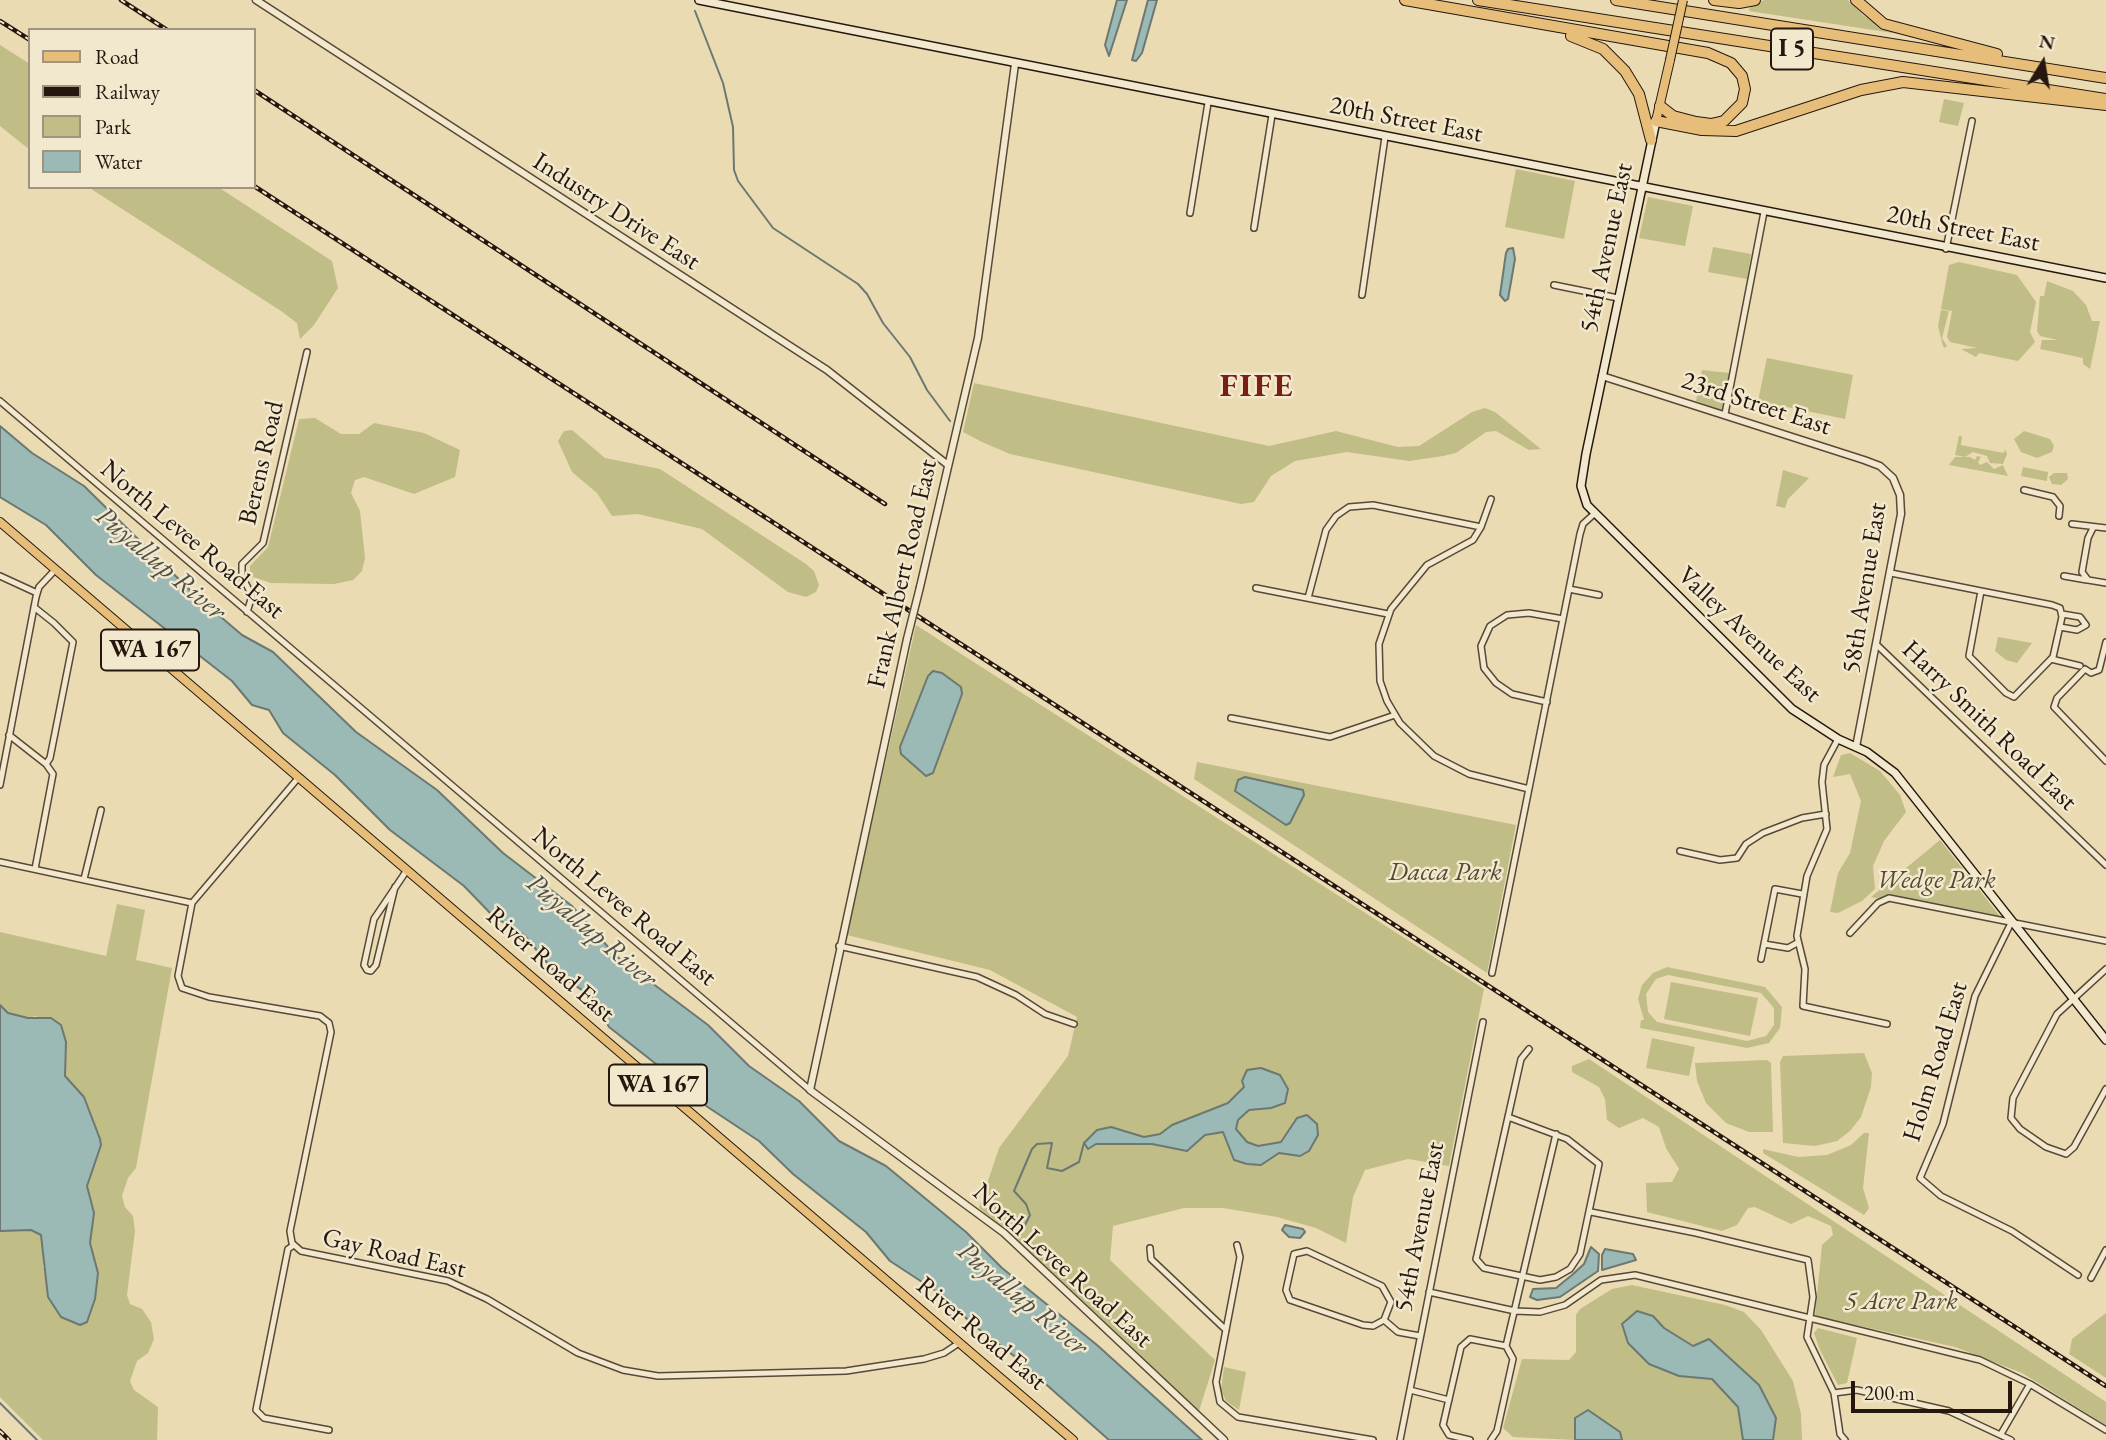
<!DOCTYPE html>
<style>
body{margin:0}
#map{position:relative;width:2106px;height:1440px;overflow:hidden;background:#ebdbb2;font-family:"EB Garamond",serif}
canvas{display:block}
.legend{position:absolute;left:28px;top:28px;width:228px;height:161px;box-sizing:border-box;background:#f2e8cd;border:2px solid #a09481;margin:0;padding:9px 12px;list-style:none;font-size:21px;color:#26170e}
.legend li{display:flex;align-items:center;gap:14px;height:35px}
.legend b{width:35px;border:2px solid #a09481}
.north{position:absolute;left:2008px;top:28px;width:70px;height:70px;-webkit-text-stroke:5px #f2e8cd;paint-order:stroke;rotate:11deg;font-size:19px;font-weight:700;line-height:28px;text-align:center;color:#26170e}
.north::after{content:'';display:block;margin:auto;width:24px;height:32px;background:#26170e;clip-path:polygon(50% 0,100% 100%,50% 72%,0 100%)}
.scale{position:absolute;left:1851px;top:1381px;width:161px;height:32px;box-sizing:border-box;border:4px solid #26170e;border-top:0;padding-left:9px;font-size:21px;line-height:24px;white-space:nowrap;color:#26170e;-webkit-text-stroke:5px #f2e8cd;paint-order:stroke}
</style>
<div id="map">
<canvas width="2106" height="1440"></canvas>
<ul class="legend">
<li><b style="height:9px;background:#e6be79"></b>Road</li>
<li><b style="height:9px;background:#26170e"></b>Railway</li>
<li><b style="height:19px;background:#c0bd87"></b>Park</li>
<li><b style="height:19px;background:#9bb9b5"></b>Water</li>
</ul>
<div class="north">N</div>
<div class="scale">200 m</div>
</div>
<script>
const g = document.querySelector('canvas').getContext('2d');
g.lineJoin = 'round';
function fillPath(path, color) { g.fillStyle = color; g.fill(path, 'evenodd'); }
const poly = rows => new Path2D(rows.map(r => 'M' + r).join(''));
function stroke(path, color, width, dash) { g.strokeStyle = color; g.lineWidth = width; g.lineCap = dash ? 'butt' : 'round'; g.setLineDash(dash || []); g.stroke(path); }
function write(font, color, halo, rows, align = 'center') {
  g.font = font + ' "EB Garamond",serif'; g.lineWidth = 5; g.setLineDash([]); g.textBaseline = 'middle'; g.strokeStyle = halo; g.fillStyle = color; for (const [text, x, y, turn = 0] of rows) {
    g.save(); g.translate(x, y); g.rotate((+turn || 0) * Math.PI / 180); g.textAlign = isNaN(turn) ? turn : align; if (halo) g.strokeText(text, 0, 0); g.fillText(text, 0, 0); g.restore();
  }
}
fillPath(poly([
 [1764,0,1848,0,1864,16,1899,34,1749,11,1750,6],
 [0,45,30,64,30,150,0,126],
 [1944,99,1964,103,1958,126,1939,122],
 [1516,169,1575,181,1564,239,1505,227],
 [88,187,218,187,332,261,338,288,314,325,300,339,297,323,281,311],
 [1648,197,1693,206,1685,246,1639,238],
 [1713,247,1751,254,1747,279,1708,272],
 [1959,262,2017,275,2036,302,2030,332,2035,342,2018,361,1979,353,1976,357,1961,349,1977,348,1950,342,1947,337,1952,311,1941,309,1949,265],
 [2047,281,2073,291,2086,305,2092,321,2100,321,2090,369,2083,364,2083,358,2040,349,2042,340,2058,340,2040,336,2037,331,2040,296,2044,296],
 [1941,310,1949,311,1942,338,1947,346,1945,348,1943,346,1938,326],
 [1767,358,1853,375,1845,419,1758,401],
 [1702,370,1729,373,1722,411,1696,401],
 [974,383,1269,446,1336,431,1398,447,1419,446,1472,412,1485,408,1495,412,1541,449,1529,450,1496,431,1486,432,1456,453,1443,456,1409,461,1347,452,1295,461,1271,476,1254,502,1241,504,1010,454,982,442,963,432],
 [315,418,341,434,359,434,374,423,424,433,460,450,455,477,414,494,364,477,355,480,351,493,360,511,365,558,362,571,353,580,334,584,271,583,250,576,250,566,268,547,299,419],
 [572,430,605,458,660,469,806,564,814,571,819,585,816,592,806,597,788,592,702,529,638,514,612,516,597,493,572,472,558,441,564,431],
 [2024,431,2050,439,2054,446,2052,452,2037,458,2021,452,2014,439],
 [1959,436,1962,436,1961,445,2004,453,2005,449,2007,454,2003,464,1990,463,1987,456,1973,452,1965,457,1955,455],
 [1977,456,1981,457,1978,462,1980,465,1987,462,1994,469,2003,465,2008,476,1949,465,1955,457,1970,457,1975,460],
 [2023,467,2048,472,2047,481,2021,476],
 [1783,470,1809,478,1788,499,1785,508,1776,506],
 [2054,473,2067,473,2068,479,2061,485,2052,484,2049,477],
 [916,625,1484,989,1449,1166,1408,1159,1365,1170,1353,1197,1346,1243,1316,1228,1277,1217,1223,1208,1184,1208,1113,1226,1110,1260,1215,1360,1199,1411,1052,1272,979,1208,999,1148,1068,1056,1077,1017,990,970,847,935],
 [1998,637,2032,643,2017,663,2006,660,1995,651],
 [1850,753,1880,771,1900,795,1906,812,1884,841,1873,866,1875,889,1862,901,1838,913,1830,912,1838,873,1850,853,1861,801,1850,774,1833,777,1841,755],
 [1197,762,1516,825,1487,973,1194,779],
 [1940,840,2006,924,1871,897],
 [117,904,145,910,136,960,172,968,136,1168,128,1178,122,1196,125,1207,133,1216,135,1231,127,1295,130,1304,142,1309,151,1322,154,1339,148,1353,137,1361,130,1381,134,1390,158,1407,157,1440,43,1440,0,1397,0,1231,31,1230,41,1235,45,1252,43,1268,95,1261,90,1243,94,1213,87,1186,100,1139,84,1097,65,1076,66,1042,36,1016,28,1018,8,1013,0,1005,0,932,106,956],
 [1667,967,1765,987,1782,1007,1780,1028,1769,1043,1747,1048,1640,1028,1641,1020,1644,1020,1638,999,1642,985,1653,973],
 [1668,975,1761,993,1774,1008,1774,1025,1766,1036,1747,1041,1657,1022,1648,1012,1646,994,1656,979],
 [1671,982,1758,998,1750,1036,1664,1019],
 [1652,1038,1695,1047,1689,1076,1646,1068],
 [1864,1053,1872,1073,1871,1087,1861,1117,1850,1131,1837,1141,1815,1146,1783,1143,1780,1062,1783,1056],
 [1589,1059,2106,1402,2106,1425,2022,1373,1955,1347,1815,1316,1822,1245,1833,1235,1831,1226,1808,1216,1791,1224,1755,1207,1748,1208,1737,1225,1722,1231,1647,1212,1646,1183,1672,1182,1679,1169,1666,1148,1659,1127,1643,1118,1619,1128,1607,1120,1605,1099,1599,1087,1572,1072,1572,1066],
 [1767,1060,1771,1063,1773,1132,1749,1132,1726,1123,1706,1103,1697,1081,1695,1063],
 [1864,1133,1869,1133,1863,1188,1869,1208,1864,1215,1763,1153,1763,1149,1798,1157,1827,1155,1851,1145],
 [1632,1285,1725,1305,1744,1312,1761,1330,1793,1381,1801,1414,1802,1440,1773,1440,1776,1418,1693,1347,1664,1328,1653,1316,1629,1343,1649,1364,1679,1376,1712,1379,1738,1407,1743,1440,1622,1440,1620,1432,1575,1418,1575,1440,1513,1437,1503,1428,1522,1359,1569,1360,1576,1352,1576,1315,1580,1309,1612,1289],
 [2106,1313,2106,1378,2069,1354,2072,1339],
 [1818,1328,1857,1338,1847,1383,1838,1385,1820,1350,1814,1333],
 [1224,1367,1246,1372,1239,1410,1226,1401,1221,1390]
]), '#c0bd87');
const water = poly([
 [1117,0,1127,0,1109,56,1105,45,1117,0],
 [1148,0,1157,0,1142,53,1136,61,1132,60,1148,0],
 [1513,248,1515,259,1508,299,1505,301,1500,295,1506,253,1508,249,1513,248],
 [0,426,32,453,84,486,194,594,242,635,273,652,356,732,437,790,503,853,572,906,616,956,708,1025,749,1066,799,1101,839,1141,886,1166,966,1232,1002,1268,1097,1345,1202,1440,1109,1440,1014,1356,972,1324,945,1297,890,1261,866,1232,793,1174,759,1141,679,1088,670,1075,609,1027,592,997,554,971,524,935,493,916,464,886,390,830,335,775,283,733,269,710,252,705,232,681,96,575,46,525,0,497,0,426],
 [933,671,942,673,961,687,962,694,933,773,926,776,901,754,900,747,928,676,933,671],
 [1245,777,1303,790,1304,795,1290,823,1286,825,1235,791,1238,780,1245,777],
 [0,1005,8,1013,28,1018,51,1018,61,1025,66,1042,65,1076,84,1097,100,1139,101,1145,87,1186,94,1213,90,1243,98,1273,95,1299,87,1322,80,1325,61,1317,48,1297,41,1235,31,1230,0,1231,0,1005],
 [1261,1068,1280,1075,1288,1089,1285,1103,1271,1108,1249,1110,1238,1120,1236,1129,1247,1142,1258,1146,1281,1142,1297,1118,1307,1115,1317,1124,1318,1135,1309,1151,1300,1156,1279,1153,1261,1165,1247,1164,1234,1160,1223,1132,1205,1135,1187,1151,1152,1144,1096,1144,1088,1149,1084,1143,1097,1130,1111,1127,1144,1137,1160,1134,1172,1125,1228,1103,1244,1087,1242,1081,1247,1070,1261,1068],
 [1285,1225,1303,1229,1305,1232,1300,1238,1289,1237,1282,1230,1285,1225],
 [1591,1247,1599,1254,1598,1271,1560,1297,1537,1300,1530,1297,1533,1289,1556,1288,1572,1275,1584,1264,1591,1247],
 [1605,1249,1633,1254,1636,1260,1602,1270,1602,1255,1605,1249],
 [1637,1311,1653,1316,1664,1328,1693,1346,1709,1339,1759,1385,1776,1418,1773,1440,1743,1440,1738,1407,1712,1379,1679,1376,1649,1364,1628,1343,1622,1324,1637,1311],
 [1588,1410,1620,1432,1622,1440,1575,1440,1575,1418,1588,1410]
]);
fillPath(water, '#9bb9b5');
stroke(water, '#6c7872', 2);
stroke(poly([
 [695,11,723,83,733,127,734,170,738,181,773,228,858,284,867,294,883,323,910,357,927,390,950,421],
 [1019,1237,1030,1215,1026,1204,1014,1191,1032,1149,1037,1144,1052,1143,1047,1168,1062,1171,1079,1162,1084,1143],
 [0,1403,37,1440]
]), '#6c7872', 2);
const minor = poly([
 [1190,213,1208,103],
 [1254,228,1272,115],
 [1946,249,1972,121],
 [1554,285,1618,298],
 [1362,295,1385,137],
 [0,401,810,1090],
 [1725,414,1764,212],
 [2024,490,2053,497,2060,506,2059,516],
 [1491,499,1481,527,1473,540,1427,565,1391,609,1379,644,1380,681,1387,701,1400,723,1434,756,1469,774,1529,789],
 [2072,524,2106,528],
 [2093,528,2088,538,2082,572,2088,580,2106,583],
 [1891,573,1981,591,2052,605,2060,608,2062,617,2053,657,2014,697,2006,693,1969,656,1981,591],
 [0,576,37,593],
 [2064,576,2087,580],
 [1256,588,1388,614],
 [1569,589,1599,595],
 [1308,598,1326,530,1336,516,1349,507,1373,505,1481,527],
 [34,607,54,623,73,642,50,758,46,764],
 [247,612,252,596,242,576,242,564,263,543,307,352],
 [2060,627,2077,630,2086,625,2080,617,2062,614],
 [2106,642,2099,670,2091,673,2085,669,2057,698,2054,707,2106,761],
 [1876,644,2106,865],
 [2051,659,2080,666],
 [1547,702,1512,694,1496,683,1484,668,1481,646,1490,626,1507,615,1529,613,1563,619],
 [1231,718,1330,737,1395,715],
 [9,735,46,764,53,774,35,869],
 [1838,739,1824,765,1822,782,1827,829,1807,876,1797,936,1805,969,1803,1006,1887,1024],
 [0,785,36,597,39,587,55,570],
 [1680,851,1720,860,1737,858,1746,844,1763,833,1802,818,1826,814],
 [0,862,192,903,178,976,182,988,209,997,320,1016,329,1023,331,1032,290,1231,292,1243,301,1251,448,1281,487,1299,578,1353,623,1370,658,1376,846,1371,924,1359,944,1353,959,1343],
 [84,879,101,810],
 [395,887,376,965,371,971,367,970,364,965,374,919,407,870],
 [192,903,299,777],
 [2012,921,1975,996,1943,1124,1920,1178,1941,1196,2012,1231,2078,1275],
 [1850,933,1878,903,1889,898,2106,941],
 [1764,944,1788,948,1797,943],
 [839,946,977,977,1016,995,1045,1014,1074,1024],
 [1761,959,1775,889,1802,894],
 [2106,969,2057,1014,2013,1098,2011,1118,2020,1129,2046,1147,2066,1154,2074,1147,2106,1089],
 [1492,973,1580,534,1583,524,1594,514],
 [1508,1117,1567,1139,1599,1164,1580,1254,1570,1269,1556,1277,1540,1280,1484,1268,1476,1259,1477,1255,1508,1117,1521,1059,1529,1049],
 [1591,1212,1696,1233,1808,1260,1813,1297,1807,1337,1834,1393,1840,1434,1845,1440],
 [294,1245,288,1249,256,1410,264,1418,329,1430],
 [1237,1245,1240,1257,1216,1382,1220,1402,1238,1417,1373,1440],
 [1150,1248,1151,1259,1226,1330],
 [2091,1278,2106,1250],
 [1429,1292,1515,1311,1540,1312,1565,1305,1601,1280,1635,1275,1980,1360,2030,1384,2106,1430],
 [1384,1320,1391,1302,1382,1286,1307,1251,1294,1254,1286,1290,1290,1300,1363,1325,1373,1326,1384,1320,1398,1332,1420,1336],
 [1410,1390,1449,1400],
 [1834,1393,1857,1390,1949,1411,2011,1440],
 [2001,1434,2030,1384],
 [1400,1440,1483,1022],
 [1470,1440,1449,1435,1443,1425,1461,1347,1470,1339,1506,1346],
 [1491,1440,1497,1431,1513,1359,1506,1346,1556,1134]
]);
const tertiary = poly([
 [256,0,827,370,948,465],
 [1602,376,1864,460,1880,466,1893,478,1900,495,1901,514,1856,747],
 [920,587,978,338,1015,64],
 [907,639,810,1090,1004,1233,1224,1440]
]);
const secondary = poly([
 [699,0,2106,278],
 [1656,121,1586,454,1581,486,1587,505,1792,709,1838,739,1867,752,1895,773,2106,1040]
]);
const primary = poly([
 [1656,121,1670,60],
 [0,522,1073,1440]
]);
const motorway = poly([
 [1405,0,1708,53,1731,63,1742,76,1745,89,1742,103,1724,121,1711,124,1696,122,1673,116,1660,106],
 [1478,0,2106,99],
 [1616,0,2106,78],
 [1714,0,1739,3,1755,0],
 [1856,0,1884,24,1997,54],
 [1571,36,1603,49,1625,71,1639,94,1651,140],
 [1656,121,1702,130,1736,131,1861,90,1903,82,2106,105]
]);
stroke(minor, '#574837', 8);
stroke(tertiary, '#574837', 9);
stroke(secondary, '#26170e', 10);
stroke(primary, '#26170e', 10);
stroke(motorway, '#26170e', 12);
stroke(minor, '#f2e8cd', 5);
stroke(tertiary, '#f2e8cd', 6);
stroke(secondary, '#f2e8cd', 7);
stroke(primary, '#e6be79', 8);
stroke(motorway, '#e6be79', 10);
const rail = poly([
 [121,0,167,30],
 [0,21,30,40],
 [254,90,885,504],
 [254,186,2106,1386],
 [0,1431,9,1440]
]);
stroke(rail, '#26170e', 4.5);
stroke(rail, '#f2e8cd', 2, [5]);
const tertiaryBridge = poly([
 [907,639,920,587]
]);
const primaryBridge = poly([
 [1670,60,1683,0]
]);
stroke(tertiaryBridge, '#574837', 9, []);
stroke(primaryBridge, '#26170e', 10, []);
stroke(tertiaryBridge, '#f2e8cd', 6);
stroke(primaryBridge, '#e6be79', 8);
for (const [x, y, w] of [
 [1792,49,42],
 [150,650,98],
 [658,1085,98]
]) { const box = new Path2D(); box.roundRect(x - w / 2, y - 20.5, w, 41, 5); g.fillStyle = '#f2e8cd'; g.fill(box); stroke(box, '#26170e', 2); }
write('bold 24px', '#26170e', null, [
 ["I 5",1792,49],
 ["WA 167",150,650],
 ["WA 167",658,1085]
]);
write('26px', '#26170e', '#f2e8cd', [
 ["20th Street East",1406,120,11],
 ["Industry Drive East",616,212,33],
 ["20th Street East",1963,229,11],
 ["54th Avenue East",1607,248,-78],
 ["23rd Street East",1756,404,18],
 ["Berens Road",262,463,-77],
 ["North Levee Road East",192,540,40],
 ["Frank Albert Road East",903,574,-77],
 ["58th Avenue East",1865,588,-81],
 ["Valley Avenue East",1749,635,43],
 ["Harry Smith Road East",1989,726,44],
 ["North Levee Road East",624,907,40],
 ["River Road East",550,965,41],
 ["Holm Road East",1936,1062,-73],
 ["54th Avenue East",1420,1227,-79],
 ["Gay Road East",394,1254,13],
 ["North Levee Road East",1062,1266,42],
 ["River Road East",981,1334,40]
]);
write('italic 26px', '#544932', '#f2e8cd', [
 ["Dacca Park",1445,873],
 ["Wedge Park",1936,881],
 ["5 Acre Park",1901,1302]
]);
write('italic 28px', '#4f5048', '#f2e8cd', [
 ["Puyallup River",160,564,40],
 ["Puyallup River",591,931,40],
 ["Puyallup River",1022,1299,40]
]);
g.letterSpacing = '2px';
write('bold 33px', '#7a1f14', '#f2e8cd', [
 ["FIFE",1257,387]
]);
g.letterSpacing = '0px';
</script>
